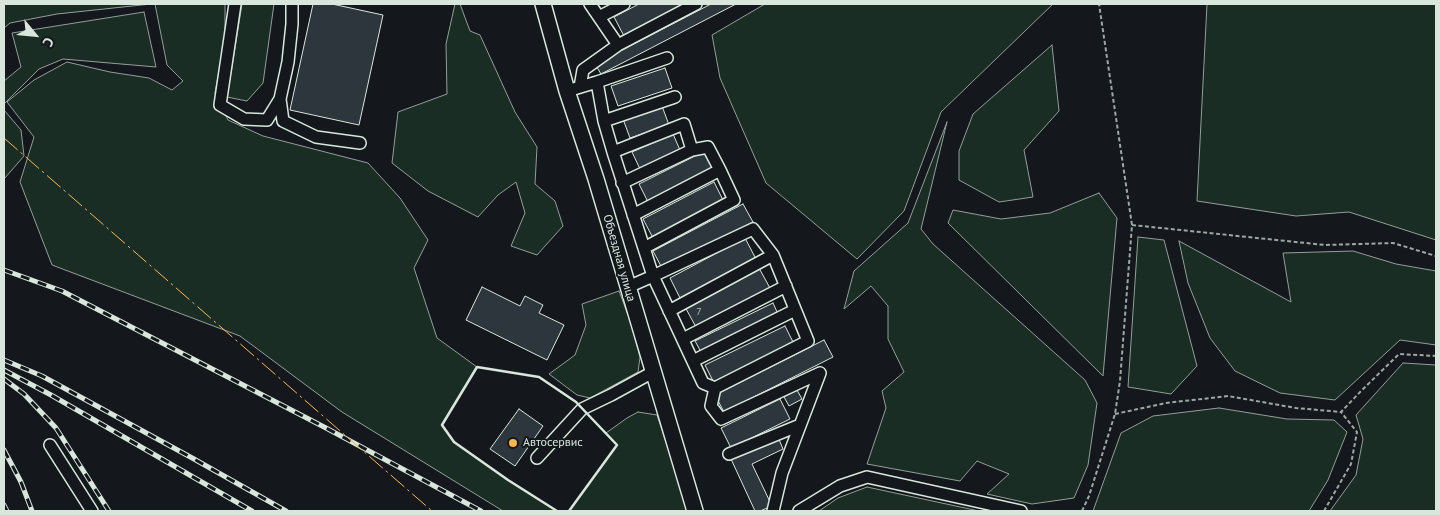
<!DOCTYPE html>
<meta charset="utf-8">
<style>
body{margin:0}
#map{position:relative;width:1440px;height:515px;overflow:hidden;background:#14181c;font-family:"PT Sans",sans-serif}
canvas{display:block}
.frame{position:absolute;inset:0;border:5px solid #d8e6dc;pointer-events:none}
.north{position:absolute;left:10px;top:10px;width:50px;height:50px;-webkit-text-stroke:4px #14181c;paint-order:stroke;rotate:118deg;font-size:14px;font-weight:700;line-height:20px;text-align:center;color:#d8e6dc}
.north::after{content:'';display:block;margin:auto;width:18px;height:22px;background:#d8e6dc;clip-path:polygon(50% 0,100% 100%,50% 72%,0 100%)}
</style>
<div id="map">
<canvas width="1440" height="515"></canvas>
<div class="frame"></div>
<div class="north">С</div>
</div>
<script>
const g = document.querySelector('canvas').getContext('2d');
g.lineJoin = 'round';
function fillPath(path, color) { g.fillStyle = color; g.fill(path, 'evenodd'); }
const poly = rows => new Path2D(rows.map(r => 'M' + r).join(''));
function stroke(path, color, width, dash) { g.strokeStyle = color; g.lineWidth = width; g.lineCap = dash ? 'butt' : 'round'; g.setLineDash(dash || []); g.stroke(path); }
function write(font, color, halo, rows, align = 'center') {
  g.font = font + ' "PT Sans",sans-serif'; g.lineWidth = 4; g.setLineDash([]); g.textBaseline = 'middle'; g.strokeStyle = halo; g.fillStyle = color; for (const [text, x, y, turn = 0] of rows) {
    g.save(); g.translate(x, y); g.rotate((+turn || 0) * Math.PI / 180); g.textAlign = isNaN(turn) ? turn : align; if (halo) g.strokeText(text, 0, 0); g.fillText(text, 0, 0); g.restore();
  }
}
const green = poly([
 [4,4,151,4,57,14,10,23,4,28,4,4],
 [155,4,225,4,225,38,215,93,228,120,263,136,368,163,400,198,428,240,414,268,437,338,477,367,442,425,454,442,508,480,557,511,503,511,342,412,240,336,52,265,20,182,34,137,7,102,34,80,67,62,110,72,149,78,172,90,183,81,167,65,155,4],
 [242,4,274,4,263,83,247,101,227,97,242,4],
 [455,4,460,4,470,31,480,35,515,112,537,147,535,184,555,201,563,226,537,255,511,246,525,213,516,182,498,195,478,217,428,191,392,163,398,112,447,94,446,44,455,4],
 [765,4,1053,4,941,112,904,211,857,259,766,183,720,78,712,35,765,4],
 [1207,4,1436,4,1436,240,1349,212,1296,216,1197,201,1207,4],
 [144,12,156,67,63,59,39,69,4,104,4,81,21,67,12,33,144,12],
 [1052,45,1059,111,1024,150,1033,197,999,202,959,180,959,151,973,114,1052,45],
 [4,110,21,130,24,156,4,179,4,110],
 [947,122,921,229,933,244,1085,380,1097,403,1088,465,1074,498,1032,504,987,494,1009,474,977,461,960,481,867,464,886,408,882,391,904,372,888,339,888,306,871,286,844,309,854,271,908,223,947,122],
 [1099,193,1117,218,1103,376,948,223,953,210,1001,219,1050,213,1099,193],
 [1138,237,1164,240,1197,366,1171,394,1128,387,1138,237],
 [1179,241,1291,302,1283,253,1353,251,1396,264,1436,271,1436,345,1400,340,1335,400,1280,393,1235,371,1210,338,1188,283,1179,241],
 [619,291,631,323,640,357,638,372,590,398,577,395,549,374,575,355,586,325,582,304,619,291],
 [1403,363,1436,365,1436,511,1330,511,1356,475,1363,439,1356,415,1403,363],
 [1219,408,1287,419,1334,420,1347,432,1328,480,1309,511,1093,511,1121,433,1153,416,1219,408],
 [638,412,657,415,689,511,569,511,617,445,606,433,627,418,638,412],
 [867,487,979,511,819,511,838,498,867,487]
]);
fillPath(green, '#1a2d24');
stroke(green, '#939e99', 1);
const building = poly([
 [313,4,332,4,383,15,359,125,290,110,313,4],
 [639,4,685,4,624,36,614,17,639,4],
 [711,4,736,4,601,74,595,64,711,4],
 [665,68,672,88,618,106,611,86,665,68],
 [662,106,669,125,630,138,623,119,662,106],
 [673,134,680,150,640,169,632,152,673,134],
 [705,151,714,169,648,202,639,184,705,151],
 [714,182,723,200,653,238,643,219,714,182],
 [743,204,753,222,663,270,653,251,743,204],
 [745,238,756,259,680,298,670,278,745,238],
 [759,268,770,288,696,327,685,307,759,268],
 [482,287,520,306,525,296,543,305,539,313,564,325,547,360,466,320,482,287],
 [773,303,778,314,701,352,695,341,773,303],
 [785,326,794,344,714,383,705,365,785,326],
 [824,340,833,357,724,412,715,395,824,340],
 [797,390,802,399,789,406,784,397,797,390],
 [780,399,790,419,731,448,721,428,780,399],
 [519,409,543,426,515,466,490,449,519,409],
 [778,437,783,449,752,464,772,506,760,511,755,511,731,459,778,437]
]);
fillPath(building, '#2c363c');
stroke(building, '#d8e6dc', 1);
const minor = poly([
 [235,4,220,105,244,119,267,120,280,99],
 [292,4,292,24,288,62,280,99,283,121,316,137,360,143],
 [590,4,618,45,696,4],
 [599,17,624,4],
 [597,82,667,58],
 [580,87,583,70,618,45],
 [567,91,597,82,604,121,613,152,653,276,753,229,773,255,669,311],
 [604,121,675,97],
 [613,152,684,124,692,150,622,183],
 [633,215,720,170,708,147,692,150],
 [644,248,734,200,720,170],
 [628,287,653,276,703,383,715,388,808,341,773,255],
 [683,339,786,286],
 [693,361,795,310],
 [715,388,711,406,721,419,820,373],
 [50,445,92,511],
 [729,454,800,425],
 [537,458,582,409,611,395,653,372],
 [773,511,782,473,820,373],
 [799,511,840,486,867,477,1021,511]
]);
const major = poly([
 [543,4,567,91,596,179,695,511]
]);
stroke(minor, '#d8e6dc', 14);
stroke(major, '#d8e6dc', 18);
stroke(poly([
 [1132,225,1325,245,1393,243,1436,256],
 [1115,414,1166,403,1228,396,1296,408,1341,412,1361,391,1399,354,1436,356],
 [1082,511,1089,496,1115,414,1120,381,1132,225,1099,4],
 [1324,511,1351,464,1357,432,1341,412]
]), '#9da8a2', 2, [4, 2.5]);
stroke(minor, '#14181c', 11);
stroke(major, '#14181c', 15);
const rail = poly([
 [4,270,62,291,326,428,481,511],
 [4,360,42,376,194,459,286,511],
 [4,370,51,395,252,511],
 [4,379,24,394,56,428,109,511],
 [4,450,21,482,32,511],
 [4,505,7,511]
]);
stroke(rail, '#d8e6dc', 5);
stroke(rail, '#14181c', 3, [9]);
stroke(poly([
 [557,511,508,480,454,442,442,425,477,367,539,377,576,402,617,445,569,511]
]), '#d8e6dc', 2.5);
stroke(poly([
 [4,138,432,511]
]), '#ffb74d', 1, [18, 4, 2.5, 4]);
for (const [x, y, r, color] of [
 [513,443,5,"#ffb74d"]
]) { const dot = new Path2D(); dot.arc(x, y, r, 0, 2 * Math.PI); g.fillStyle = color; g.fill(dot); stroke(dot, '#14181c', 2); }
write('10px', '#adbab4', null, [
 ["7",699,312]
]);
write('12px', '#d8e6dc', '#14181c', [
 ["Объездная улица",619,258,74]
]);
write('12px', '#d8e6dc', '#14181c', [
 ["Автосервис",523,443]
], 'left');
</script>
